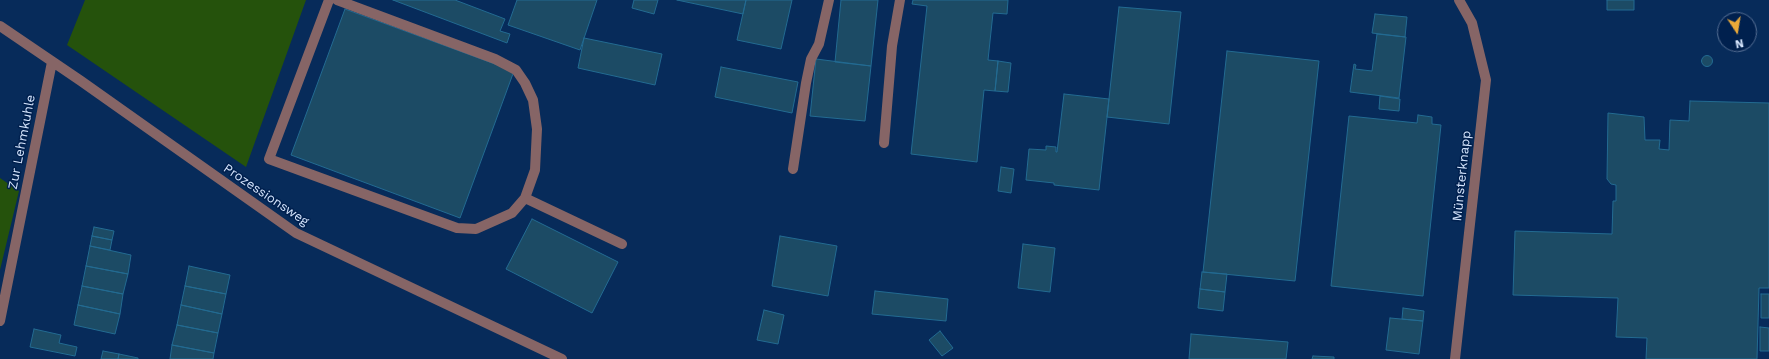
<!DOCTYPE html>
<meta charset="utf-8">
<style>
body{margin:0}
#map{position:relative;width:1769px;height:359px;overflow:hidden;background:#072b5a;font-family:"Work Sans",sans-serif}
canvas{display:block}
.north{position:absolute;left:1717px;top:12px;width:40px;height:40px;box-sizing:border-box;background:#00204e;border:1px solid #566f94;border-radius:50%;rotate:168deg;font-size:11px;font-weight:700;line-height:16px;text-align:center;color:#d6e6fe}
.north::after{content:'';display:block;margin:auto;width:14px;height:18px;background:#eaaa39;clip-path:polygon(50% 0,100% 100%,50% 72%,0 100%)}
</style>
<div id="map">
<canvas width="1769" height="359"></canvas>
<div class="north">N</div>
</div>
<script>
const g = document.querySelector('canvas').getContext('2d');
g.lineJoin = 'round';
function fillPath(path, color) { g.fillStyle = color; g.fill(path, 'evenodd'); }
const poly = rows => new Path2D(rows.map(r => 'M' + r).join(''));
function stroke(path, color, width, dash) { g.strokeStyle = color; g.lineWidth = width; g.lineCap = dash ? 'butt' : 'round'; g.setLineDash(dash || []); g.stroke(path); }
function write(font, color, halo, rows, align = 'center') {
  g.font = font + ' "Work Sans",sans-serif'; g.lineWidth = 3; g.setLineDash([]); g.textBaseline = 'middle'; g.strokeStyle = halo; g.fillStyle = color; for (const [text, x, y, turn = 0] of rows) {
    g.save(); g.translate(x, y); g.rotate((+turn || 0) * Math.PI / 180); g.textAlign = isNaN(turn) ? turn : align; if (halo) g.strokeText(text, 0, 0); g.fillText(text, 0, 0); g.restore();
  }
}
fillPath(poly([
 [85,0,306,0,246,167,67,45],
 [0,178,19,191,0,270]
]), '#25520c');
const building = poly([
 [393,0,455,0,505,19,500,31,510,34,507,43,393,0],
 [517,0,597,0,580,50,508,25,517,0],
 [634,0,658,0,654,14,632,8,634,0],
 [677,0,746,0,743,14,677,0],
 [746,0,792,0,781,49,737,40,746,0],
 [841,0,878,0,871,66,835,62,841,0],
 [913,0,1008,0,1007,14,993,13,988,60,998,61,995,91,984,90,977,162,911,154,927,6,912,4,913,0],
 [1607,0,1634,0,1634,10,1607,10,1607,0],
 [1119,7,1181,12,1169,124,1107,117,1119,7],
 [345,9,514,71,460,218,291,155,345,9],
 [1375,14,1407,17,1405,37,1372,33,1375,14],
 [1377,34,1406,37,1399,98,1350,92,1354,64,1356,65,1355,69,1372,71,1377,34],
 [584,38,662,54,655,85,578,68,584,38],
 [1227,51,1319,61,1295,281,1203,272,1227,51],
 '1701.5 61a5.5 5.5 0 1 1 11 0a5.5 5.5 0 1 1-11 0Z',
 [816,59,871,66,865,121,810,116,816,59],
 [998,61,1011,63,1008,92,995,91,998,61],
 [721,67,798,82,792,113,715,97,721,67],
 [1064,94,1109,99,1099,190,1054,185,1054,183,1026,180,1029,149,1046,150,1046,146,1056,147,1056,152,1057,152,1064,94],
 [1380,96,1400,99,1399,111,1379,109,1380,96],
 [1690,101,1769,103,1769,288,1759,288,1757,359,1646,359,1647,338,1616,337,1618,298,1513,295,1515,231,1612,234,1613,201,1616,201,1616,185,1611,184,1607,179,1608,113,1644,117,1645,140,1660,140,1659,149,1669,150,1670,120,1689,121,1690,101],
 [1418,115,1432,117,1432,124,1441,125,1423,296,1331,286,1349,116,1417,123,1418,115],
 [1001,167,1014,169,1011,193,998,191,1001,167],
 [532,219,618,262,592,313,506,269,532,219],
 [94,227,114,231,112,240,92,236,94,227],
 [92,236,112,240,110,250,90,246,92,236],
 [780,236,837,246,828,296,772,286,780,236],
 [1023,244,1055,248,1050,292,1018,288,1023,244],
 [90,246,131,255,128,274,86,266,90,246],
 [86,266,128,274,123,294,82,286,86,266],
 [189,266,230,275,226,294,185,286,189,266],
 [1202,272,1227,274,1225,292,1200,289,1202,272],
 [82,286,123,294,120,314,78,305,82,286],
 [185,286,226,294,222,314,181,305,185,286],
 [1200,289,1225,292,1223,311,1198,308,1200,289],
 [875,291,948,299,946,321,872,314,875,291],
 [1761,294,1769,294,1769,318,1761,318,1761,294],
 [78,305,120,314,115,334,74,325,78,305],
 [181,305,222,314,218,333,177,325,181,305],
 [1403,308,1424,311,1423,321,1402,319,1403,308],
 [764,310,784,315,778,344,757,340,764,310],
 [1390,318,1423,321,1419,354,1386,350,1390,318],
 [177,325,218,333,214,353,172,345,177,325],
 [1760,327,1769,328,1769,351,1760,351,1760,327],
 [34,329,61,335,59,343,77,347,75,356,30,347,34,329],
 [940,331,953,348,942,356,929,340,940,331],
 [1191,334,1288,342,1286,359,1189,359,1191,334],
 [172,345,214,353,213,359,170,359,172,345],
 [103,351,119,354,118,359,101,359,103,351],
 [119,354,138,358,138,359,118,359,119,354],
 [1313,356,1334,357,1334,359,1312,359,1313,356]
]);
fillPath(building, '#1c4b65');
stroke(building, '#236b92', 1);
stroke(poly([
 [329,0,269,159,457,228,476,229,512,213,525,198,535,170,537,129,533,100,525,83,516,70,495,59,337,0],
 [0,26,81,81,296,233,562,359],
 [884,143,892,46,900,0],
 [793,169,806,83,811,59,819,44,829,0],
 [525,198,622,244],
 [0,321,52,62],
 [1455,359,1486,80,1472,23,1459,0]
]), '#866566', 10);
write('13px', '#d6e6fe', '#00204e', [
 ["Zur Lehmkuhle",22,142,-79],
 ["Münsterknapp",1462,176,-84],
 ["Prozessionsweg",266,195,34]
]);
</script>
